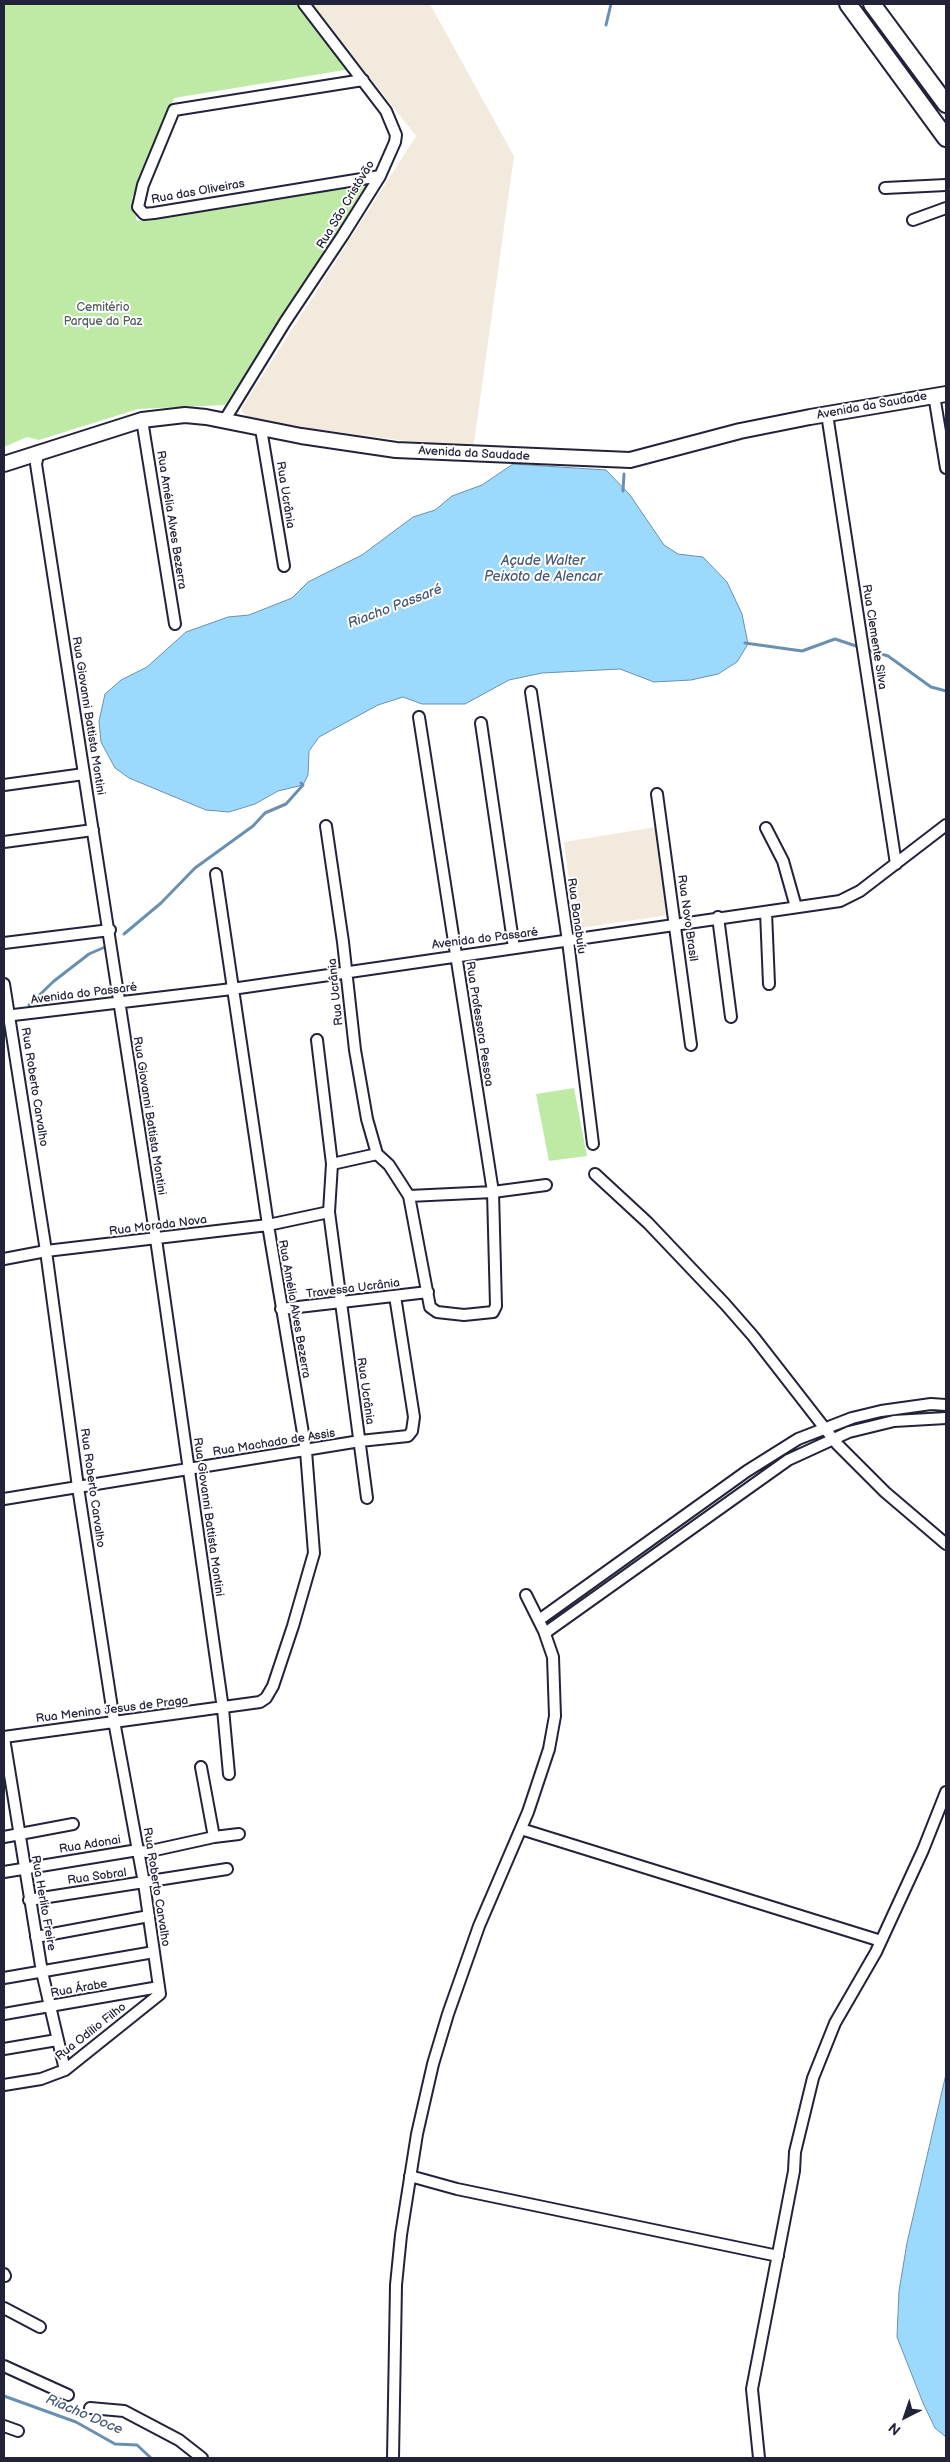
<!DOCTYPE html>
<meta charset="utf-8">
<style>
body{margin:0}
#map{position:relative;width:950px;height:2462px;overflow:hidden;background:#fff;font-family:"Balsamiq Sans",sans-serif}
canvas{display:block}
.frame{position:absolute;inset:0;border:5px solid #22223b;pointer-events:none}
.north{position:absolute;left:880px;top:2392px;width:50px;height:50px;-webkit-text-stroke:4px #fff;paint-order:stroke;rotate:221deg;font-size:14px;font-weight:700;line-height:20px;text-align:center;color:#22223b}
.north::after{content:'';display:block;margin:auto;width:18px;height:22px;background:#22223b;clip-path:polygon(50% 0,100% 100%,50% 72%,0 100%)}
</style>
<div id="map">
<canvas width="950" height="2462"></canvas>
<div class="frame"></div>
<div class="north">N</div>
</div>
<script>
const g = document.querySelector('canvas').getContext('2d');
g.lineJoin = 'round';
function fillPath(path, color) { g.fillStyle = color; g.fill(path, 'evenodd'); }
const poly = rows => new Path2D(rows.map(r => 'M' + r).join(''));
function stroke(path, color, width, dash) { g.strokeStyle = color; g.lineWidth = width; g.lineCap = dash ? 'butt' : 'round'; g.setLineDash(dash || []); g.stroke(path); }
function write(font, color, halo, rows, align = 'center') {
  g.font = font + ' "Balsamiq Sans",sans-serif'; g.lineWidth = 4; g.setLineDash([]); g.textBaseline = 'middle'; g.strokeStyle = halo; g.fillStyle = color; for (const [text, x, y, turn = 0] of rows) {
    g.save(); g.translate(x, y); g.rotate((+turn || 0) * Math.PI / 180); g.textAlign = isNaN(turn) ? turn : align; if (halo) g.strokeText(text, 0, 0); g.fillText(text, 0, 0); g.restore();
  }
}
fillPath(poly([
 [311,4,430,4,514,156,473,450,248,420,241,409,416,136],
 [656,827,669,915,580,928,575,924,564,842]
]), '#f2eadc');
fillPath(poly([
 [4,4,300,4,351,69,174,98,132,198,137,221,365,180,369,186,225,405,138,409,39,440,27,437,4,447],
 [574,1088,587,1156,549,1161,536,1094]
]), '#bfeaa6');
const water = poly([
 [513,464,606,470,630,495,664,545,678,554,703,557,727,582,742,614,748,644,737,662,718,674,691,680,654,682,620,669,542,673,509,680,465,704,422,704,403,697,378,705,319,737,309,751,308,775,303,785,278,791,255,804,229,812,206,810,129,778,115,768,101,742,99,721,105,694,121,680,147,667,186,632,228,617,249,615,292,598,308,582,362,555,413,517,435,510,452,496,482,485,513,464],
 [946,2074,946,2437,935,2428,923,2403,897,2337,899,2291,907,2243,946,2074]
]);
fillPath(water, '#9bdafd');
stroke(water, '#6b90af', 1);
stroke(poly([
 [606,25,611,4],
 [623,491,624,474],
 [745,643,802,651,835,639,859,647],
 [865,649,888,656,931,687,946,691],
 [124,934,161,903,195,868,253,826,265,813,286,804,303,785,301,783],
 [29,1005,54,981,89,954,105,947],
 [4,2396,76,2422,115,2444,137,2445,151,2458]
]), '#6b90af', 3);
const minor = poly([
 [363,80,174,110,143,185,138,207,144,214,154,213,380,176],
 [885,188,946,185],
 [913,220,946,208],
 [934,395,946,468],
 [827,414,896,864],
 [142,420,175,624],
 [224,421,285,322,343,235,380,176,395,142,396,135,386,111,304,4],
 [261,429,284,566],
 [39,451,36,464,156,1239,223,1709,229,1774],
 [531,692,568,941,593,1144],
 [481,723,514,948],
 [4,785,84,774],
 [657,794,691,1045],
 [326,826,343,942,355,1050,367,1119,377,1154],
 [766,828,783,861,796,907],
 [4,842,93,830],
 [766,912,769,984],
 [718,917,731,1017],
 [4,943,110,930],
 [4,984,46,1251,78,1487,114,1721,144,1883,160,1994,65,2070,41,2079,4,2085],
 [5,1016,232,989,840,901,860,891,946,825],
 [317,1040,332,1164],
 [377,1154,389,1165,409,1196,430,1307,437,1312,464,1315,493,1312,496,1306,493,1192,419,717],
 [595,1174,648,1223,725,1304,753,1336,837,1444,885,1492,946,1544],
 [409,1196,493,1192,546,1185],
 [4,1259,46,1251,268,1225,329,1212],
 [281,1309,428,1292],
 [367,1498,329,1212,332,1164,377,1154],
 [4,1499,360,1441,408,1436,412,1431,414,1417,395,1296],
 [539,1620,747,1471,798,1439,852,1418,881,1411,931,1404,946,1405],
 [545,1633,788,1460,849,1432,894,1421,946,1418],
 [4,1737,260,1702,266,1698,273,1686,293,1626,314,1553,306,1451,268,1225,216,874],
 [4,1738,42,1972,65,2070],
 [201,1767,214,1837],
 [521,1829,881,1941],
 [4,1837,73,1824],
 [4,1872,138,1850,146,1852,214,1837,239,1834],
 [29,1900,227,1869],
 [36,1937,149,1916],
 [4,1978,154,1952],
 [4,2014,159,1987],
 [4,2049,57,2040],
 [410,2176,457,2189,778,2256],
 [4,2274,5,2276],
 [4,2308,40,2327],
 [4,2366,68,2395],
 [90,2408,124,2411,179,2440,202,2458],
 [4,2426,18,2431],
 [393,2458,396,2285,401,2235,417,2134,433,2064,448,2014,479,1926,528,1812,549,1749,555,1716,553,1657,544,1631,526,1595],
 [759,2458,752,2389,794,2171,795,2152,813,2078,835,2023,876,1952,923,1850,946,1792]
]);
const tertiary = poly([
 [4,464,142,420,185,415,206,417,301,436,396,450,630,460,740,431,810,417,946,394]
]);
const primary = poly([
 [848,4,946,138],
 [872,4,946,104]
]);
stroke(minor, '#22223b', 14);
stroke(tertiary, '#22223b', 18);
stroke(primary, '#22223b', 20);
stroke(minor, '#fff', 10);
stroke(tertiary, '#fff', 14);
stroke(primary, '#fff', 16);
write('12px', '#22223b', '#fff', [
 ["Rua das Oliveiras",198,192,-10],
 ["Rua São Cristóvão",346,205,-59],
 ["Avenida da Saudade",872,406,-10],
 ["Avenida da Saudade",474,454,3],
 ["Rua Ucrânia",285,495,81],
 ["Rua Amélia Alves Bezerra",171,520,81],
 ["Rua Clemente Silva",874,637,81],
 ["Rua Giovanni Battista Montini",88,716,81],
 ["Rua Banabuíu",576,916,82],
 ["Rua Novo Brasil",687,918,82],
 ["Avenida do Passaré",485,939,-7],
 ["Rua Ucrânia",336,992,-96],
 ["Avenida do Passaré",84,994,-7],
 ["Rua Professora Pessoa",479,1024,81],
 ["Rua Roberto Carvalho",34,1087,81],
 ["Rua Giovanni Battista Montini",149,1116,81],
 ["Rua Morada Nova",158,1226,-7],
 ["Travessa Ucrânia",353,1289,-7],
 ["Rua Amélia Alves Bezerra",294,1309,80],
 ["Rua Ucrânia",365,1391,82],
 ["Rua Machado de Assis",274,1443,-9],
 ["Rua Roberto Carvalho",92,1488,82],
 ["Rua Giovanni Battista Montini",208,1517,82],
 ["Rua Menino Jesus de Praga",112,1710,-7],
 ["Rua Adonai",90,1845,-9],
 ["Rua Sobral",97,1877,-8],
 ["Rua Roberto Carvalho",156,1887,81],
 ["Rua Herlito Freire",43,1903,80],
 ["Rua Árabe",79,1989,-10],
 ["Rua Odílio Filho",91,2032,-38]
]);
write('12px', '#515e5b', '#fff', [
 ["Cemitério",103,308],
 ["Parque da Paz",103,322]
]);
write('italic 14px', '#465975', '#fff', [
 ["Açude Walter",543,561],
 ["Peixoto de Alencar",543,577],
 ["Riacho Passaré",395,607,-21],
 ["Riacho Doce",84,2415,23]
]);
</script>
